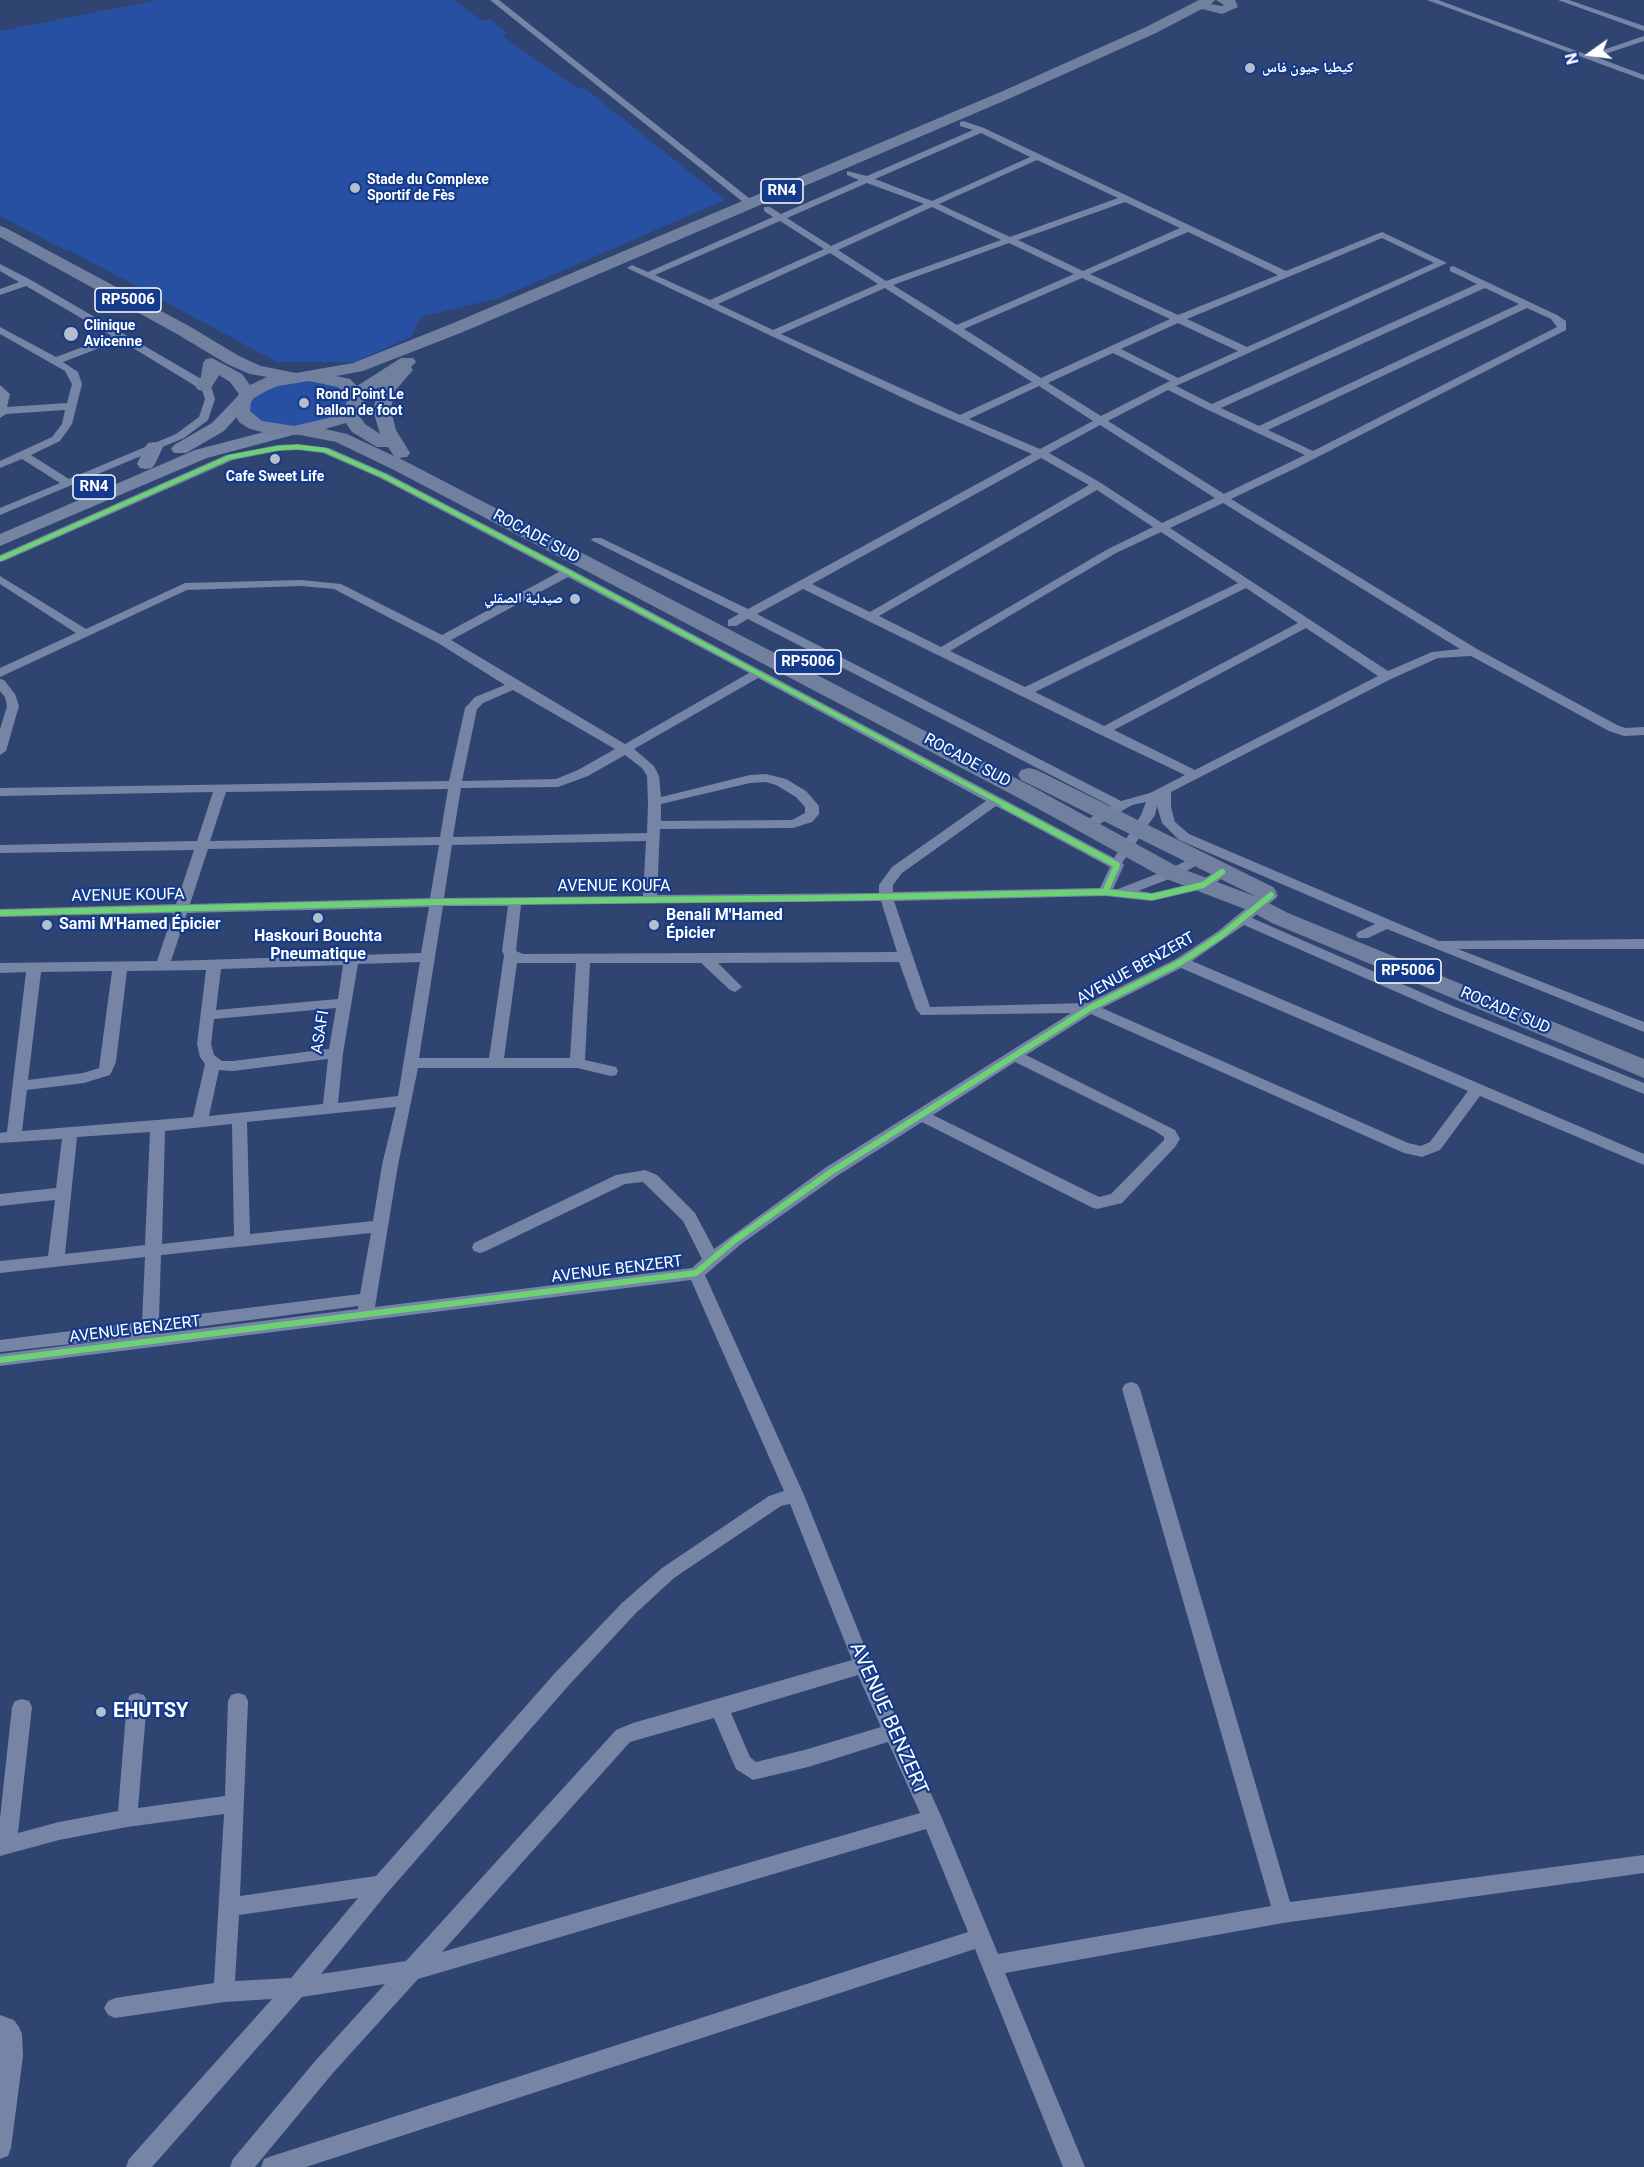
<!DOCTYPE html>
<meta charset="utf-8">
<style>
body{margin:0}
#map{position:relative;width:1644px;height:2167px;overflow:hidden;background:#2f4470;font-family:Roboto,sans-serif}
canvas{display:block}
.north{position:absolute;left:1560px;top:24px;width:60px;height:60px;-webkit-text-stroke:4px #143b8b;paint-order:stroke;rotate:256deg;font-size:16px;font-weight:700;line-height:24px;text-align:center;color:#fff}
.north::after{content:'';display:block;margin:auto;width:21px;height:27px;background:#fff;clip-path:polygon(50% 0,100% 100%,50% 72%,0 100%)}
</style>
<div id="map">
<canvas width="1644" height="2167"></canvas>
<div class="north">N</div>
</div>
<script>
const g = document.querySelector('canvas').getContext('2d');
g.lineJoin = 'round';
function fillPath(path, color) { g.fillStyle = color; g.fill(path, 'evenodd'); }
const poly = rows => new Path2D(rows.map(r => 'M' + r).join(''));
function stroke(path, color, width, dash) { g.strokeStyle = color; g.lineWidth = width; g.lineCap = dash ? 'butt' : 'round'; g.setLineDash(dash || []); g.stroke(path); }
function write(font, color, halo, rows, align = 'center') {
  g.font = font + ' Roboto,"Noto Naskh Arabic",sans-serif'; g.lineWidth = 4.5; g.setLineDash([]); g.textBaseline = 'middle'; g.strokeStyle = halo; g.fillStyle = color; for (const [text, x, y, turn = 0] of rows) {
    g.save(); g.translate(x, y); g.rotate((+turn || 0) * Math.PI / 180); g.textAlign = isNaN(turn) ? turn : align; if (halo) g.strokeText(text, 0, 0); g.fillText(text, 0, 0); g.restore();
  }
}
fillPath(poly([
 [157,0,454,0,482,21,490,19,508,34,502,36,577,88,583,87,725,200,499,298,421,317,411,337,354,362,277,362,69,250,65,250,0,216,0,31],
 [294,380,325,381,346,390,350,400,339,415,296,427,262,422,250,411,250,402,257,393]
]), '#2750a2');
fillPath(poly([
 [490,0,499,0,754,202,754,206,748,206,490,0],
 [1427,0,1438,0,1588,55,1644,36,1644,41,1596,57,1644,75,1644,80,1427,0],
 [1558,0,1569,0,1644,26,1644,31,1558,0],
 [963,121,984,128,1286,271,1382,232,1447,263,1176,386,1212,404,1477,284,1450,271,1450,267,1453,266,1557,315,1566,321,1566,330,1298,467,1231,499,1477,649,1617,725,1625,728,1644,727,1644,735,1624,736,1609,731,1471,656,1438,658,1391,679,1171,792,1171,807,1175,822,1189,834,1439,941,1644,939,1644,949,1458,949,1644,1022,1644,1032,1387,929,1368,938,1358,938,1356,935,1358,932,1375,924,1179,840,1162,823,1157,806,1155,815,1122,863,1124,865,1113,889,1118,889,1167,870,1196,856,1203,860,1201,863,1177,876,1138,891,1152,893,1198,882,1222,868,1227,869,1229,872,1227,875,1208,888,1152,901,1105,896,894,901,930,1007,1088,1003,1176,959,1217,932,1266,892,1271,891,1278,895,1276,898,1252,918,1450,1005,1644,1083,1644,1094,1440,1011,1244,925,1192,961,1644,1154,1644,1165,1480,1096,1440,1150,1422,1157,1404,1153,1091,1014,1026,1055,1175,1130,1180,1139,1175,1147,1122,1203,1097,1209,1091,1207,922,1122,837,1176,741,1244,705,1275,804,1495,872,1665,942,1818,998,1954,1271,1906,1122,1389,1125,1384,1131,1382,1137,1384,1140,1389,1290,1902,1644,1855,1644,1873,1283,1923,1005,1973,1085,2167,1063,2167,975,1949,306,2167,261,2167,264,2159,272,2156,968,1932,926,1829,418,1979,332,2074,255,2167,230,2167,233,2159,316,2060,385,1984,302,1997,152,2167,126,2167,129,2159,272,1999,224,2002,115,2018,108,2015,104,2008,108,2001,115,1998,214,1983,224,1814,127,1827,59,1840,0,1856,0,1818,12,1707,15,1701,22,1699,29,1701,32,1707,18,1833,59,1822,118,1811,127,1701,130,1695,137,1693,144,1695,147,1701,138,1808,225,1796,228,1701,231,1695,238,1693,245,1695,248,1701,240,1896,376,1876,555,1673,622,1603,662,1568,769,1496,784,1491,691,1280,0,1366,0,1354,142,1336,0,1352,0,1340,142,1322,145,1257,0,1273,0,1261,48,1256,55,1200,0,1206,0,1194,56,1188,62,1139,0,1143,0,1133,7,1132,26,972,0,973,0,963,157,961,173,913,0,917,0,909,176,904,194,850,0,853,0,845,197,841,213,792,0,796,0,788,449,781,465,708,475,697,505,685,438,643,334,589,301,586,187,590,0,677,0,668,76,633,0,584,0,576,86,629,185,583,301,580,341,584,442,635,559,572,380,478,323,453,298,450,278,451,233,460,4,561,0,562,0,555,226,455,278,445,298,444,329,448,388,474,572,570,1114,858,1141,815,1146,802,1132,805,1091,829,1081,829,1079,826,1081,823,1111,806,748,619,736,626,728,626,728,620,739,614,591,540,593,538,601,538,748,609,1032,454,916,404,627,268,632,265,648,272,773,217,764,211,764,207,770,207,781,214,859,180,847,175,847,171,867,176,973,130,960,126,960,122,963,121],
 [981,133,1030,157,932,201,875,179,981,133],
 [1037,160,1118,198,1010,237,939,204,1037,160],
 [867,183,924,204,831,246,787,218,867,183],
 [1125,202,1180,228,1083,271,1018,240,1125,202],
 [932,207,1001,240,886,281,838,250,932,207],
 [780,221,824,249,710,300,655,275,780,221],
 [1188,232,1278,275,1178,315,1090,274,1188,232],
 [1382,238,1434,263,1247,347,1187,319,1382,238],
 [1009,243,1074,274,957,325,893,285,1009,243],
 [830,253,878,284,773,330,718,304,830,253],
 [1082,278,1170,319,1041,378,964,329,1082,278],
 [885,288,952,331,1032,382,960,415,781,334,885,288],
 [1485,288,1519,304,1259,426,1221,408,1485,288],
 [1527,308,1551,319,1557,327,1313,451,1268,430,1527,308],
 [1178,323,1238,351,1178,378,1121,349,1178,323],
 [1113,353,1170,381,1101,416,1048,383,1113,353],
 [1039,386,1093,421,1040,449,969,419,1039,386],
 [1168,390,1208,410,1305,455,1224,494,1108,421,1168,390],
 [1100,425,1215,498,1162,523,1101,483,1049,453,1100,425],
 [1041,458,1089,485,870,612,812,584,1041,458],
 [1097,490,1153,527,1108,549,941,647,879,616,1097,490],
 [1223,503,1460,649,1432,652,1388,671,1170,528,1223,503],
 [1161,532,1238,583,1025,687,950,651,1116,553,1161,532],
 [568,577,749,673,625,744,451,640,568,577],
 [1246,588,1298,623,1104,726,1035,692,1246,588],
 [803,589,1099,734,1185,775,1150,793,1121,801,757,614,803,589],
 [1306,628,1378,676,1195,770,1114,730,1306,628],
 [758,678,986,801,892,867,879,885,879,893,657,895,660,829,793,828,812,822,819,814,819,806,806,791,786,779,766,774,750,775,661,797,659,776,654,766,634,749,758,678],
 [513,690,615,749,578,770,556,779,462,781,477,709,483,703,513,690],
 [625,755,642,768,647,776,648,802,647,833,453,837,461,788,558,787,588,776,625,755],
 [766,782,776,785,796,797,805,807,805,813,792,820,661,821,661,804,750,783,766,782],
 [448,789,440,837,210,841,226,792,448,789],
 [996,806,1110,867,1100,888,893,892,893,885,902,873,996,806],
 [646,841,643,896,444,898,452,845,646,841],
 [439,845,430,898,190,904,208,849,439,845],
 [881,901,897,952,523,954,516,951,521,905,881,901],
 [443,906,508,906,502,951,504,955,489,1058,419,1058,443,906],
 [429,907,421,953,171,961,187,913,429,907],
 [420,962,398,1096,338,1103,343,1053,358,964,420,962],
 [899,962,916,1009,921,1015,1071,1013,825,1168,714,1249,695,1213,657,1175,645,1170,616,1175,474,1243,472,1247,474,1251,480,1253,486,1251,625,1184,643,1182,683,1221,702,1259,692,1268,375,1307,398,1165,418,1068,577,1068,611,1076,616,1075,618,1071,616,1067,585,1060,590,963,701,963,730,990,735,992,742,987,718,963,899,962],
 [517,963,576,963,570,1058,504,1058,517,963],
 [343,965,338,999,216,1010,221,969,343,965],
 [1181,968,1468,1091,1430,1142,1421,1146,1408,1143,1102,1008,1181,968],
 [206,970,197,1044,200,1057,205,1064,193,1117,22,1131,27,1090,84,1083,110,1075,116,1062,127,971,206,970],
 [112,971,99,1068,83,1073,28,1080,41,972,112,971],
 [336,1008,329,1049,233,1061,222,1061,214,1055,211,1044,214,1019,336,1008],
 [328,1059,323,1104,209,1116,219,1070,233,1071,328,1059],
 [1015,1062,1155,1131,1164,1137,1164,1140,1111,1194,1099,1197,933,1115,1015,1062],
 [396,1107,382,1165,373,1221,250,1234,247,1122,396,1107],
 [232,1124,234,1236,162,1244,165,1131,232,1124],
 [150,1132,145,1245,65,1254,77,1137,150,1132],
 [371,1233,360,1294,159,1319,161,1255,371,1233],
 [358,1306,358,1309,158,1334,158,1332,358,1306],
 [790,1504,852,1660,633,1723,616,1730,406,1961,321,1974,388,1892,569,1685,636,1613,674,1578,781,1506,790,1504],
 [858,1675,881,1727,808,1749,756,1762,750,1757,731,1713,858,1675],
 [714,1718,736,1769,753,1780,808,1767,888,1742,920,1813,442,1952,630,1742,714,1718],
 [358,1898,291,1978,235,1981,239,1915,358,1898],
 [0,264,31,280,203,380,212,389,215,399,208,420,184,438,0,515,0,508,60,483,22,459,0,468,0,461,52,437,62,424,65,410,6,414,0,418,0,385,10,394,7,407,67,403,72,384,65,371,0,334,0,327,56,357,112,336,26,286,0,295,0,289,19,282,0,271,0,264],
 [120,340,202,390,205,399,199,417,176,434,69,479,31,455,60,441,72,424,82,384,78,372,63,362,120,340],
 [0,679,4,680,15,694,19,706,6,751,0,755,0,729,7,706,5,697,0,691,0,679],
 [0,2015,14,2020,19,2027,22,2034,23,2056,11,2148,8,2156,0,2159,0,2015]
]), '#7685a5');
fillPath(poly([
 [242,397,250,402,224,431,186,453,174,453,171,449,174,445,212,423,236,398,242,397],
 [287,426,293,427,296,431,293,435,207,458,0,546,0,534,195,450,287,426],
 [154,442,160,443,163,447,155,464,152,468,146,469,140,468,137,464,145,447,148,443,154,442]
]), '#7684a3');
fillPath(poly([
 [1199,0,1215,0,1211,4,1221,6,1224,5,1216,0,1235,0,1238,7,1222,14,1202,9,1156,33,1013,97,463,332,363,371,336,376,350,379,357,386,401,358,413,358,416,362,411,367,413,370,394,392,391,410,396,430,410,453,407,457,399,458,1031,786,1180,868,1257,897,1021,780,1018,775,1021,770,1029,768,1037,770,1273,887,1277,892,1273,897,1265,899,1257,897,1288,913,1644,1059,1644,1078,1272,923,1250,911,1164,878,1015,796,394,470,336,442,300,435,270,434,250,429,240,423,232,411,233,402,239,394,230,382,219,375,210,390,204,391,198,390,195,386,201,377,203,363,206,359,212,358,242,374,250,385,267,377,250,374,227,364,177,334,0,237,0,226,6,228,189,326,239,356,261,366,296,373,353,363,451,324,1003,91,1146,27,1199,0],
 [309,381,338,387,347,395,346,406,328,418,294,426,262,421,250,411,251,402,254,398,266,391,278,386,309,381],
 [379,387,373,410,380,434,365,424,358,414,364,407,365,396,379,387],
 [346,423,352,432,377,447,388,447,394,456,347,434,325,429,346,423]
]), '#7280a0');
stroke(poly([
 [0,559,230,457,278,448,298,447,325,450,384,476,568,572,1007,806]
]), '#6cd273', 4.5);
stroke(poly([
 [1004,805,1117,865,1105,892],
 [0,913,437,902,827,898,1105,892,1152,897,1203,885,1222,872],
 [0,1360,696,1273,735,1240,831,1172,1090,1008,1181,962,1222,935,1271,895]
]), '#6cd273', 6);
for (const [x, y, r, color] of [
 [1250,68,6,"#b6becd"],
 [355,188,6,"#b6becd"],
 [71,334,8,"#b6becd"],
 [304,403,6,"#b6becd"],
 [275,459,6,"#b6becd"],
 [575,599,6,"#b6becd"],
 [318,918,6,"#b6becd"],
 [47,925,6,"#b6becd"],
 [654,925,6,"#b6becd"],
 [101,1712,6,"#b6becd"]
]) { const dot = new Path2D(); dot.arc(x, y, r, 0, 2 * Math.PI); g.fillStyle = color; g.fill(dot); stroke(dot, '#143b8b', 2); }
write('bold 14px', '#fff', '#143b8b', [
 ["كيطيا جيون فاس",1262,68],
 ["Stade du Complexe",367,180],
 ["Sportif de Fès",367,196],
 ["Clinique",84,326],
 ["Avicenne",84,342],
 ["Rond Point Le",316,395],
 ["ballon de foot",316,411],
 ["Cafe Sweet Life",275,477,"center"],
 ["صيدلية الصقلي",563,599,"right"]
], 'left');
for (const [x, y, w] of [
 [782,191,42],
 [128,300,66],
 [94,487,42],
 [808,662,66],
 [1408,971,66]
]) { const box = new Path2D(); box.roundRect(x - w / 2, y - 12, w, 24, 4.5); g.fillStyle = '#143b8b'; g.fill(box); stroke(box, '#fff', 1.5); }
write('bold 15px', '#fff', null, [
 ["RN4",782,191],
 ["RP5006",128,300],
 ["RN4",94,487],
 ["RP5006",808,662],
 ["RP5006",1408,971]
]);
write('16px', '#fff', '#143b8b', [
 ["ROCADE SUD",536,537,28],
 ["ROCADE SUD",967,761,28],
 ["AVENUE KOUFA",614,887],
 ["AVENUE KOUFA",128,896,-1],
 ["AVENUE BENZERT",1136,969,-29],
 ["ROCADE SUD",1505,1011,23],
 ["ASAFI",321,1032,-81],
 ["AVENUE BENZERT",617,1270,-7],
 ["AVENUE BENZERT",135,1330,-7]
]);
write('bold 16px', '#fff', '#143b8b', [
 ["Benali M'Hamed",666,916],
 ["Épicier",666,934],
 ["Sami M'Hamed Épicier",59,925],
 ["Haskouri Bouchta",318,937,"center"],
 ["Pneumatique",318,955,"center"]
], 'left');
write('bold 20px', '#fff', '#143b8b', [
 ["EHUTSY",113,1712]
], 'left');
write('20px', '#fff', '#143b8b', [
 ["AVENUE BENZERT",888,1719,66]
]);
</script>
